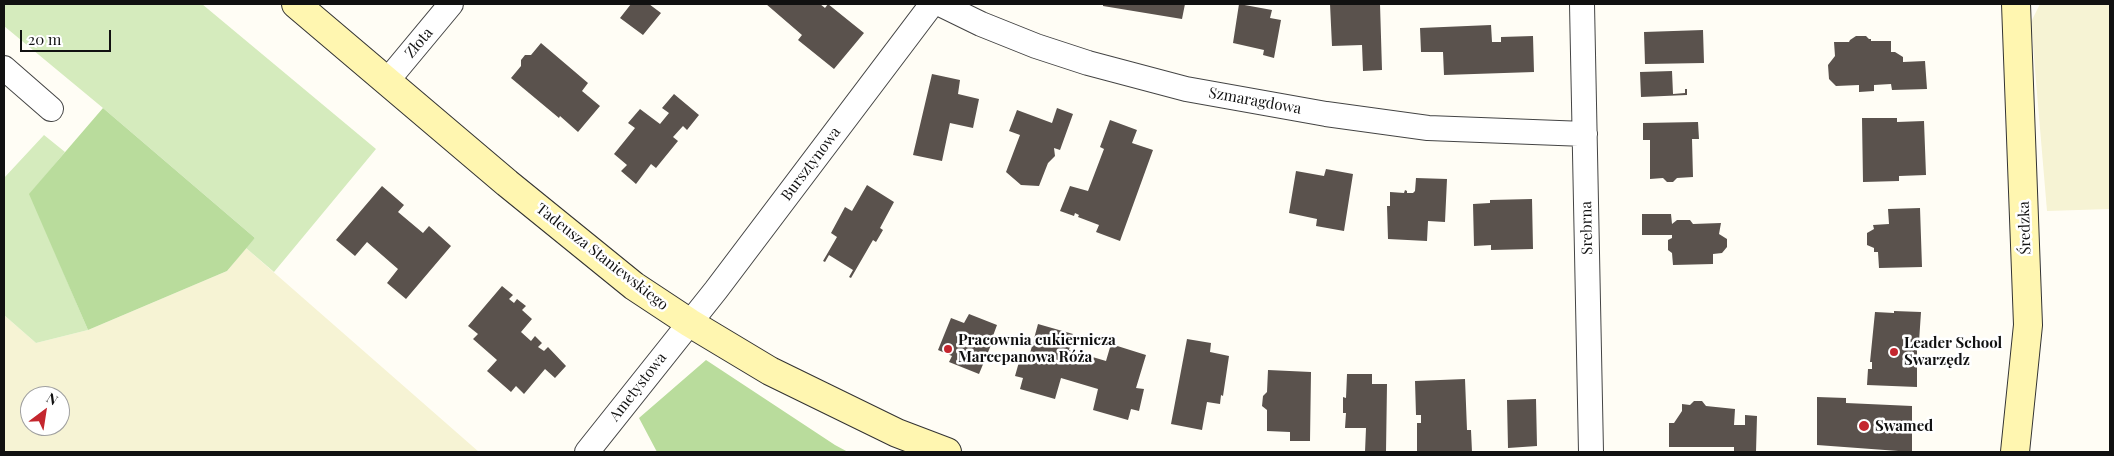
<!DOCTYPE html>
<meta charset="utf-8">
<style>
body{margin:0}
#map{position:relative;width:2114px;height:456px;overflow:hidden;background:#fffdf5;font-family:"Playfair Display",serif}
canvas{display:block}
.frame{position:absolute;inset:0;border:5px solid #111;pointer-events:none}
.north{position:absolute;left:20px;top:386px;width:50px;height:50px;box-sizing:border-box;background:#fff;border:1px solid #a0a0a0;border-radius:50%;rotate:31deg;font-size:14px;font-weight:700;line-height:20px;text-align:center;color:#111}
.north::after{content:'';display:block;margin:auto;width:18px;height:22px;background:#c4262e;clip-path:polygon(50% 0,100% 100%,50% 72%,0 100%)}
.scale{position:absolute;left:20px;top:30px;width:91px;height:22px;box-sizing:border-box;border:2px solid #111;border-top:0;padding-left:6px;font-size:15px;line-height:18px;white-space:nowrap;color:#111;-webkit-text-stroke:4px #fff;paint-order:stroke}
</style>
<div id="map">
<canvas width="2114" height="456"></canvas>
<div class="frame"></div>
<div class="north">N</div>
<div class="scale">20 m</div>
</div>
<script>
const g = document.querySelector('canvas').getContext('2d');
g.lineJoin = 'round';
function fillPath(path, color) { g.fillStyle = color; g.fill(path, 'evenodd'); }
const poly = rows => new Path2D(rows.map(r => 'M' + r).join(''));
function stroke(path, color, width, dash) { g.strokeStyle = color; g.lineWidth = width; g.lineCap = dash ? 'butt' : 'round'; g.setLineDash(dash || []); g.stroke(path); }
function write(font, color, halo, rows, align = 'center') {
  g.font = font + ' "Playfair Display",serif'; g.lineWidth = 5; g.setLineDash([]); g.textBaseline = 'middle'; g.strokeStyle = halo; g.fillStyle = color; for (const [text, x, y, turn = 0] of rows) {
    g.save(); g.translate(x, y); g.rotate((+turn || 0) * Math.PI / 180); g.textAlign = isNaN(turn) ? turn : align; if (halo) g.strokeText(text, 0, 0); g.fillText(text, 0, 0); g.restore();
  }
}
fillPath(poly([
 [2040,4,2110,4,2110,209,2047,211,2031,22],
 [246,248,479,452,4,452,4,315,36,343,88,330,227,271],
 [30,396,60,396,60,426,30,426]
]), '#f6f3d4');
fillPath(poly([
 [4,4,202,4,376,149,274,272,246,248,255,238,103,108,4,26],
 [44,135,65,152,30,194,88,330,36,343,4,315,4,178]
]), '#d5ebbd');
fillPath(poly([
 [103,108,255,238,227,271,88,330,29,194],
 [706,360,835,445,848,452,657,452,639,418]
]), '#b9dc9c');
fillPath(poly([
 [631,4,649,4,661,13,643,35,620,18],
 [766,4,820,4,825,8,828,4,864,33,834,69,798,40,802,35],
 [1103,4,1185,4,1182,19,1103,6],
 [1239,4,1272,10,1270,18,1281,20,1274,58,1263,55,1264,50,1233,43],
 [1330,4,1380,4,1382,70,1363,71,1362,45,1332,46],
 [1491,25,1492,42,1501,42,1501,37,1533,36,1534,72,1444,75,1443,52,1421,52,1420,28],
 [1703,30,1704,63,1645,64,1644,32],
 [1856,36,1866,36,1869,39,1871,39,1871,41,1891,41,1891,52,1895,52,1903,57,1903,62,1925,61,1927,89,1892,90,1891,84,1874,85,1874,91,1859,92,1859,85,1836,86,1829,79,1828,65,1835,56,1834,42,1849,42,1850,40],
 [541,43,588,83,582,91,600,106,578,132,560,116,559,118,511,78,521,66,521,60,525,55,531,55],
 [1672,71,1673,94,1685,93,1685,89,1687,89,1687,95,1641,97,1640,72],
 [932,74,960,80,958,94,979,99,973,128,950,123,942,161,913,155],
 [674,94,699,115,687,130,683,126,673,137,678,141,656,168,651,164,636,184,621,171,627,165,614,154,635,128,628,123,640,109,660,124,669,113,662,108],
 [1057,108,1073,114,1060,150,1054,148,1055,156,1048,163,1039,186,1021,185,1006,172,1020,135,1009,131,1017,110,1052,123],
 [1862,118,1897,118,1897,122,1924,121,1926,175,1899,176,1899,181,1863,182],
 [1110,120,1137,130,1132,143,1153,150,1120,241,1096,232,1099,225,1078,217,1079,215,1075,213,1074,216,1060,211,1070,186,1088,191,1104,149,1100,147],
 [1698,122,1699,139,1692,139,1693,177,1677,178,1673,182,1667,182,1663,178,1650,179,1650,140,1643,140,1643,123],
 [1326,169,1353,174,1344,231,1316,226,1317,219,1289,213,1296,171,1324,176],
 [1416,178,1447,179,1445,222,1428,221,1427,241,1388,239,1387,206,1390,206,1390,192,1404,193,1405,190,1407,191,1407,193,1413,193,1415,191],
 [867,185,894,202,880,228,883,230,876,242,873,240,851,278,849,277,853,270,829,255,825,262,823,261,837,237,831,233,845,207,852,211],
 [382,186,404,205,398,212,423,233,429,226,451,246,406,299,387,283,398,269,367,242,355,256,336,240],
 [1532,199,1533,249,1491,250,1491,245,1474,246,1473,204,1490,203,1490,200],
 [1920,208,1922,267,1879,268,1878,252,1874,252,1874,248,1867,245,1867,233,1874,229,1873,225,1889,224,1888,209],
 [1642,214,1671,214,1672,224,1677,220,1690,220,1693,224,1721,223,1719,234,1727,239,1727,247,1722,253,1713,254,1713,264,1673,265,1672,253,1668,250,1668,240,1672,238,1672,235,1642,235],
 [502,286,513,295,509,299,514,303,517,299,526,306,522,310,532,319,521,332,531,341,535,336,542,343,538,347,544,351,548,347,566,366,555,378,545,369,524,394,516,386,511,392,487,371,497,360,473,339,478,334,468,326],
 [1894,311,1921,312,1919,342,1917,342,1917,387,1867,385,1868,369,1872,369,1872,362,1870,362,1875,312,1894,313],
 [969,314,997,325,990,344,991,345,979,374,949,362,952,356,938,350,951,318,964,323],
 [1038,324,1073,334,1069,350,1106,361,1111,344,1146,355,1136,388,1144,389,1139,411,1131,409,1128,420,1093,410,1098,389,1061,378,1055,399,1020,389,1023,378,1015,376,1021,355,1029,357],
 [1187,339,1211,343,1210,352,1229,356,1223,396,1221,395,1220,404,1207,402,1202,430,1171,424],
 [1268,370,1311,372,1310,441,1290,441,1290,432,1267,431,1267,410,1262,406,1263,396,1267,392],
 [1347,374,1372,374,1372,384,1387,384,1386,452,1365,452,1366,428,1345,428,1346,413,1343,413,1343,397,1346,398],
 [1465,379,1467,430,1471,430,1472,452,1417,452,1417,423,1421,423,1421,415,1416,415,1415,381],
 [1817,397,1846,398,1846,403,1912,406,1912,452,1817,445],
 [1536,399,1537,446,1508,448,1507,400],
 [1694,401,1702,401,1706,406,1735,409,1734,425,1745,425,1745,415,1757,416,1756,452,1734,452,1734,447,1669,447,1669,423,1674,423,1682,411,1682,404,1690,405]
]), '#5a524d');
const street = poly([
 [940,4,981,24,1036,46,1088,63,1186,89,1326,114,1428,128,1585,134],
 [1582,4,1591,452],
 [4,68,51,109],
 [387,81,451,4],
 [587,452,716,290,932,4]
]);
const secondary = poly([
 [296,4,507,183,634,286,690,323,770,371,897,433,947,452],
 [2015,452,2028,325,2016,4]
]);
stroke(street, '#444', 26);
stroke(secondary, '#333', 30);
stroke(street, '#fff', 24);
stroke(secondary, '#fff6b0', 28);
for (const [x, y, r, color] of [
 [948,349,5,"#c4262e"],
 [1894,352,5,"#c4262e"],
 [1864,426,6,"#c4262e"]
]) { const dot = new Path2D(); dot.arc(x, y, r, 0, 2 * Math.PI); g.fillStyle = color; g.fill(dot); stroke(dot, '#fff', 2); }
write('15px', '#111', '#fff', [
 ["Złota",419,43,-50],
 ["Szmaragdowa",1255,101,10],
 ["Bursztynowa",811,164,-53],
 ["Srebrna",1587,228,-91],
 ["Średzka",2025,228,-92],
 ["Tadeusza Staniewskiego",602,257,38],
 ["Ametystowa",638,387,-52]
]);
write('bold 15px', '#111', '#fff', [
 ["Pracownia cukiernicza",958,340],
 ["Marcepanowa Róża",958,357],
 ["Leader School",1904,343],
 ["Swarzędz",1904,360],
 ["Swamed",1875,426]
], 'left');
</script>
